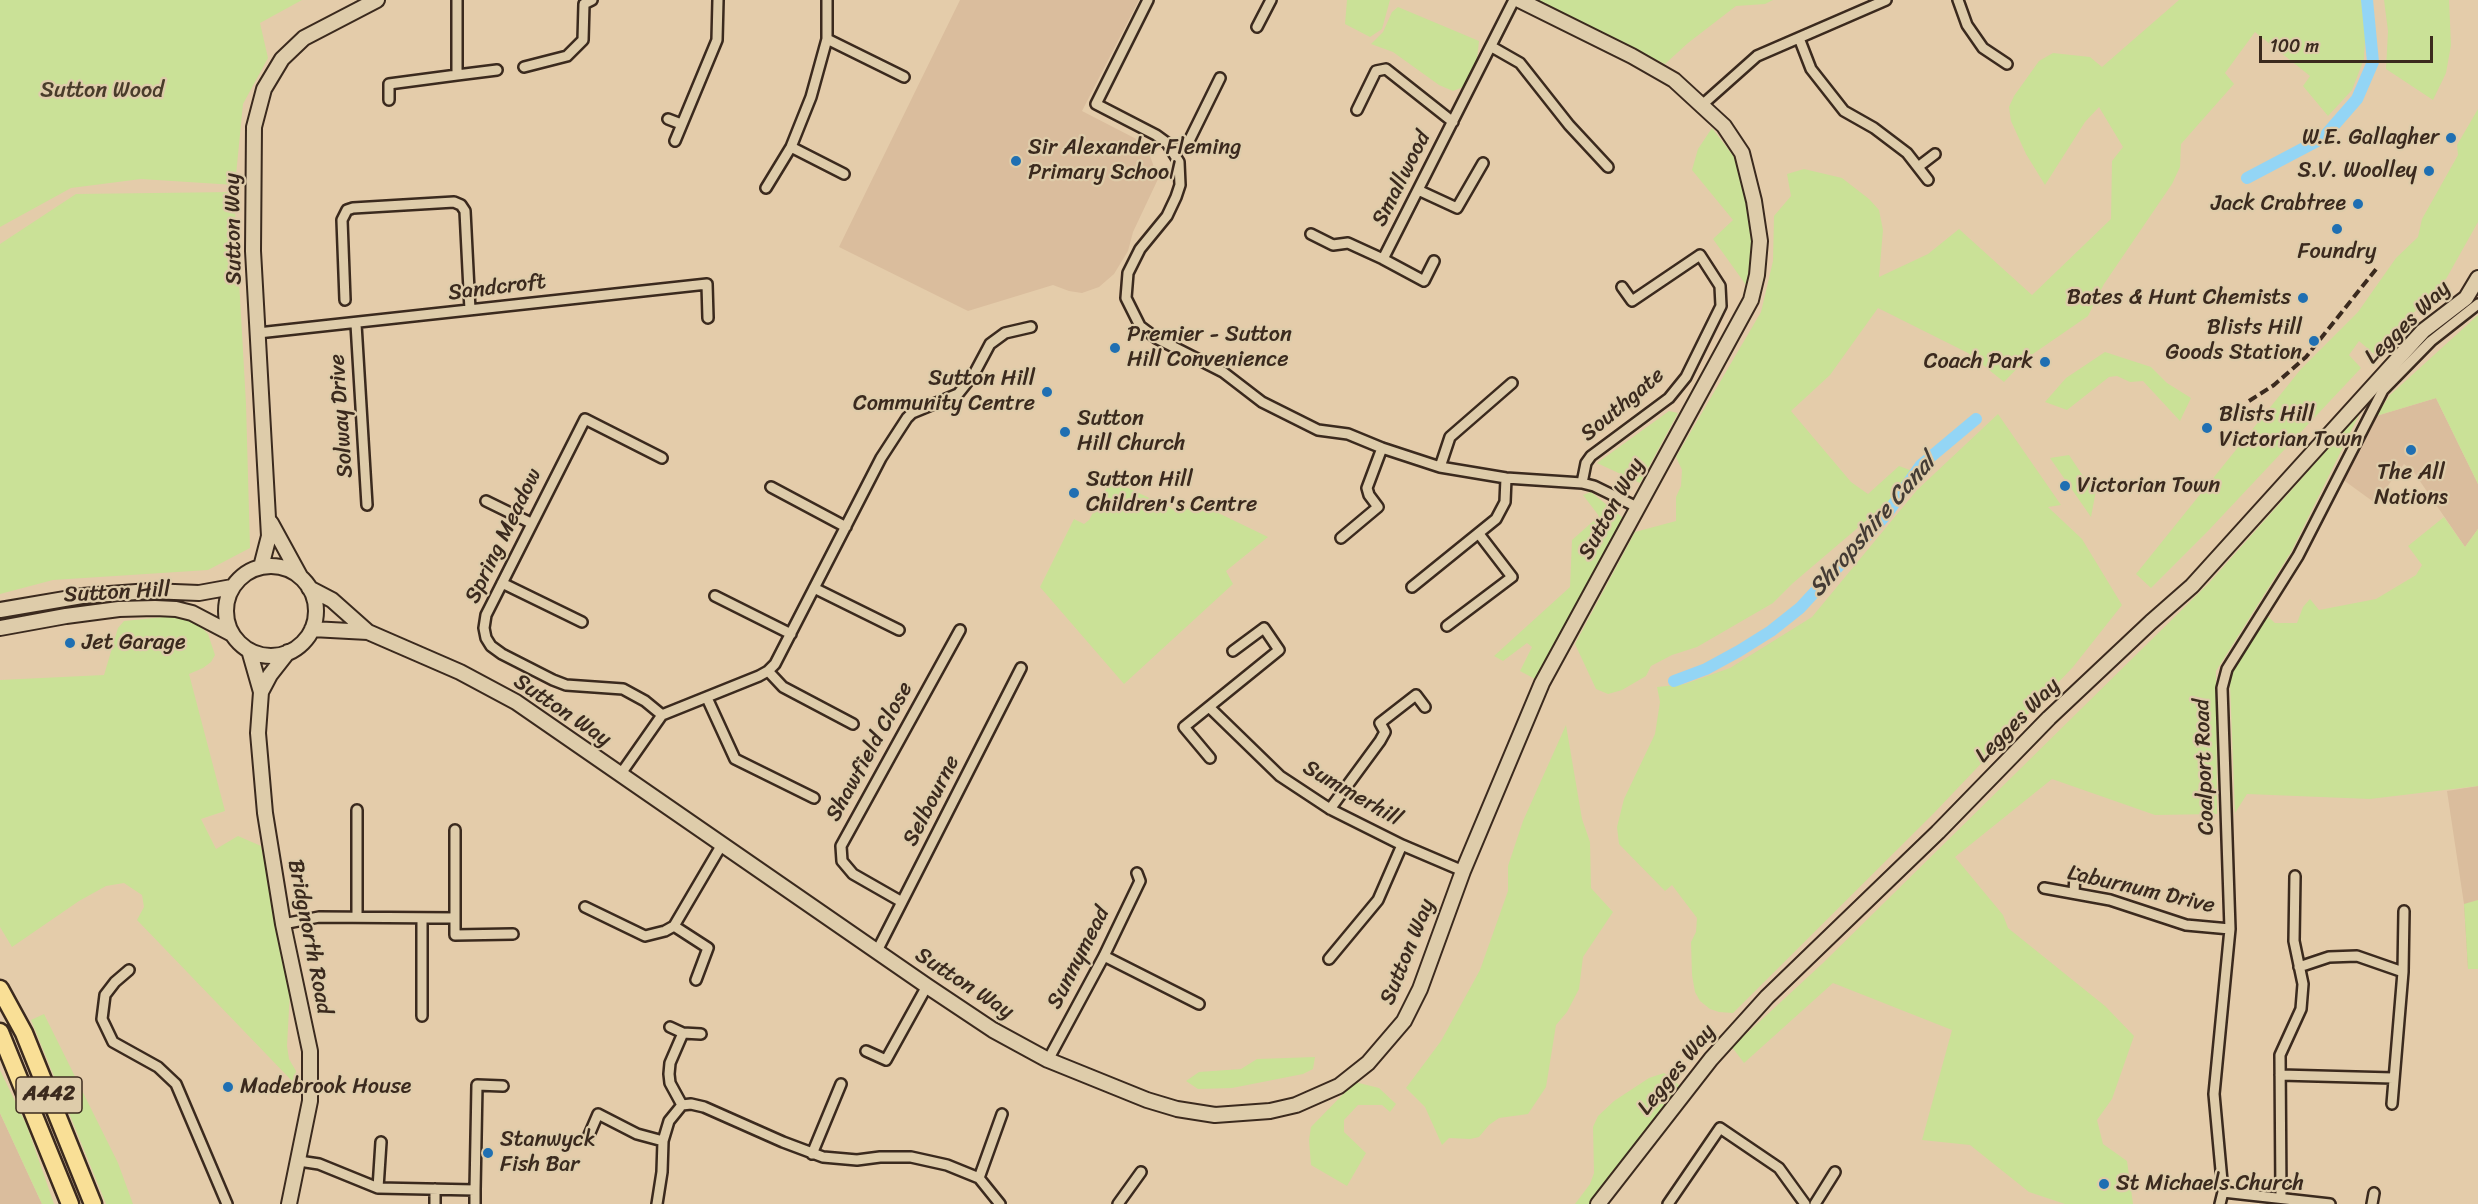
<!DOCTYPE html>
<style>
body{margin:0}
#map{position:relative;width:2478px;height:1204px;overflow:hidden;background:#e4ccaa;font-family:Sriracha,sans-serif}
canvas{display:block}
.scale{position:absolute;left:2259px;top:36px;width:174px;height:27px;box-sizing:border-box;border:3px solid #3b2a1e;border-top:0;padding-left:8px;font-size:18px;line-height:21px;white-space:nowrap;color:#3b2a1e;-webkit-text-stroke:4px #deccaa;paint-order:stroke}
</style>
<div id="map">
<canvas width="2478" height="1204"></canvas>
<div class="scale">100 m</div>
</div>
<script>
const g = document.querySelector('canvas').getContext('2d');
g.lineJoin = 'round';
function fillPath(path, color) { g.fillStyle = color; g.fill(path, 'evenodd'); }
const poly = rows => new Path2D(rows.map(r => 'M' + r).join(''));
function stroke(path, color, width, dash) { g.strokeStyle = color; g.lineWidth = width; g.lineCap = dash ? 'butt' : 'round'; g.setLineDash(dash || []); g.stroke(path); }
function write(font, color, halo, rows, align = 'center') {
  g.font = font + ' Sriracha,sans-serif'; g.lineWidth = 4.5; g.setLineDash([]); g.textBaseline = 'middle'; g.strokeStyle = halo; g.fillStyle = color; for (const [text, x, y, turn = 0] of rows) {
    g.save(); g.translate(x, y); g.rotate((+turn || 0) * Math.PI / 180); g.textAlign = isNaN(turn) ? turn : align; if (halo) g.strokeText(text, 0, 0); g.fillText(text, 0, 0); g.restore();
  }
}
fillPath(poly([
 [960,0,1139,0,1082,111,1146,144,1158,179,1133,232,1128,251,1114,274,1099,287,1082,293,1069,291,1053,285,968,311,839,247],
 [2436,398,2478,484,2478,529,2465,547,2413,471,2404,464,2375,503,2342,479,2376,416],
 [2478,786,2478,969,2468,969,2464,904,2447,791],
 [0,1113,42,1204,0,1204]
]), '#dabd9d');
fillPath(poly([
 [0,0,302,0,260,23,268,58,243,104,235,185,141,179,71,188,0,227],
 [1347,0,1390,0,1382,29,1370,37,1345,24],
 [1537,0,1773,0,1765,4,1736,6,1688,43,1665,64],
 [2179,0,2364,0,2366,21,2364,59,2352,90,2328,116,2303,86,2310,76,2255,32,2225,73,2234,84,2181,144,2180,167,2172,184,2104,284,2088,316,2027,358,2004,382,1968,353,1878,308,1830,375,1791,411,1851,482,1868,494,1899,466,1921,474,1793,583,1773,603,1697,647,1672,655,1651,666,1646,676,1622,690,1608,694,1596,689,1575,644,1635,532,1676,521,1676,497,1681,486,1682,470,1676,457,1761,312,1773,261,1774,216,1791,196,1787,174,1804,169,1842,178,1869,199,1879,210,1883,230,1879,277,1928,254,1959,229,2032,295,2111,219,2112,161,2123,147,2099,107,2085,122,2045,185,2026,154,2011,121,2009,107,2014,96,2039,61,2053,53,2090,57,2102,67],
 [2384,0,2449,0,2451,45,2446,73,2433,100,2386,69,2388,31],
 [1398,7,1479,41,1477,59,1463,87,1453,91,1439,85,1393,52,1371,44,1383,32,1392,12],
 [2478,109,2478,222,2446,279,2374,354,2359,341,2349,355,2361,368,2208,531,2151,588,2136,574,2301,369,2358,312,2396,258,2418,237,2422,219,2458,155,2457,145],
 [1712,128,1735,158,1748,204,1753,245,1746,285,1713,239,1733,220,1692,170,1698,149],
 [234,192,246,404,250,548,208,570,53,580,0,594,0,244,76,194],
 [2478,315,2478,484,2436,398,2376,416,2390,395],
 [2105,352,2151,367,2167,383,2191,398,2180,421,2143,381,2130,382,2117,376,2109,377,2067,410,2045,402,2066,378],
 [1669,411,1678,413,1640,483,1597,463],
 [2360,413,2291,552,2216,671,2217,814,2155,815,2052,779,1955,857,2003,915,2008,928,2105,1006,2134,1036,2112,1099,2097,1120,2103,1144,2127,1161,2133,1204,2065,1204,2029,1192,1970,1145,1922,1140,1952,1030,1833,983,1744,1063,1732,1047,1823,963,2209,583],
 [1998,414,2061,505,2048,507,2082,539,2122,605,2073,667,1934,813,1733,1013,1719,1012,1710,1009,1700,1001,1695,992,1692,975,1691,942,1696,932,1697,918,1672,885,1665,891,1619,844,1617,827,1624,799,1655,734,1660,702,1657,687,1685,684,1730,668,1812,617,1917,490],
 [2069,455,2087,482,2097,485,2091,517,2050,458],
 [1111,480,1175,510,1206,507,1268,537,1226,571,1233,584,1124,684,1040,587,1074,519,1084,524,1089,520],
 [1591,492,1623,518,1603,561,1535,679,1520,671,1532,647,1527,643,1503,661,1494,656,1570,587,1572,540,1599,516,1583,495],
 [2444,517,2465,547,2478,529,2478,786,2370,799,2247,794,2235,813,2230,684,2233,670,2265,614,2275,623,2297,623,2303,607,2310,599,2319,610,2376,599,2416,575,2422,565,2408,546],
 [174,616,198,624,208,634,215,655,211,662,203,668,189,674,225,811,201,819,216,849,238,836,261,846,290,991,287,1046,289,1059,296,1071,294,1083,137,920,144,907,142,895,124,883,106,886,79,901,12,947,0,927,0,680,104,675,118,628,124,621],
 [1566,725,1582,819,1590,842,1591,888,1613,912,1583,957,1579,989,1567,1012,1556,1025,1546,1087,1528,1114,1499,1118,1489,1125,1479,1137,1470,1139,1449,1138,1442,1145,1425,1107,1406,1088,1441,1041,1480,970,1508,891,1508,866,1523,821],
 [2478,900,2478,969,2468,969,2464,904],
 [44,1014,118,1163,133,1204,106,1204,31,1020],
 [1315,1057,1313,1069,1303,1074,1232,1088,1198,1089,1186,1081,1199,1072,1241,1069,1257,1059],
 [0,1070,27,1126,54,1204,42,1204,0,1113],
 [1664,1073,1680,1086,1590,1204,1575,1204,1590,1184,1594,1173,1593,1127,1598,1116,1614,1101,1649,1078],
 [1355,1082,1379,1088,1396,1104,1390,1112,1382,1105,1358,1105,1344,1120,1344,1132,1366,1153,1347,1186,1311,1165,1309,1140,1311,1127]
]), '#cae197');
stroke(poly([
 [2247,178,2323,138,2357,99,2373,62,2367,0],
 [1674,681,1706,669,1739,651,1771,631,1800,608,1886,515,1921,465,1976,419]
]), '#93d5f5', 12);
const street = poly([
 [1148,0,1096,104,1156,135,1167,143,1179,162,1180,185,1176,197,1167,216,1140,249,1128,273,1126,298,1140,326,1156,338,1223,372,1262,402,1318,430,1348,434,1382,448,1440,467,1506,478,1582,483,1594,486,1637,507],
 [1958,0,1967,25,1983,48,2007,64],
 [1257,27,1271,0],
 [1799,38,1811,69,1844,111,1874,128,1907,153,1928,180],
 [827,39,904,77],
 [1492,47,1520,63,1569,125,1608,167],
 [524,67,567,56,583,40,584,4,592,0],
 [457,75,497,70],
 [389,100,389,84,457,75,457,0],
 [1702,105,1757,56,1886,0],
 [1357,110,1376,71,1386,69,1453,122],
 [668,119,681,124],
 [675,141,717,40,718,0],
 [791,147,844,174],
 [1174,152,1189,141,1220,78],
 [1918,167,1935,154],
 [766,188,791,147,811,97,827,39,827,0],
 [1418,190,1457,208,1483,163],
 [1311,234,1333,245,1348,243,1383,259,1514,0],
 [1383,259,1424,281,1434,261],
 [345,300,342,220,347,210,353,208,454,202,461,205,465,211,470,310],
 [356,324,367,505],
 [258,333,707,284,708,318],
 [662,458,585,419,486,615,484,628,486,638,491,646,502,654,553,680,566,685,623,689,645,701,662,715],
 [1440,467,1450,437,1512,383],
 [1582,483,1586,463,1591,456,1669,398,1686,377,1721,306,1720,286,1700,255,1632,301,1622,287],
 [771,487,846,527],
 [486,501,531,523],
 [1341,538,1378,507,1369,495,1367,488,1382,448],
 [502,583,582,622],
 [1412,587,1496,519,1505,502,1506,478],
 [814,588,899,630],
 [715,596,791,634],
 [1447,626,1512,577,1479,534],
 [768,671,783,687,853,724],
 [707,698,735,759,814,798],
 [1209,707,1280,776,1330,809,1402,845,1463,871],
 [1210,758,1184,727,1279,650,1264,628,1233,651],
 [620,775,662,715,759,676,768,671,775,664,881,458,907,418,912,413,958,394,974,374,990,344,1005,333,1031,327],
 [1330,809,1380,741,1385,732,1380,723,1416,695,1425,707],
 [357,810,357,917],
 [455,830,455,935,513,934],
 [2044,888,2110,900,2186,925,2230,929],
 [2074,893,2075,874],
 [902,902,853,874,842,861,841,846,960,630],
 [585,907,645,936,665,931,674,926,721,846],
 [422,918,422,1016],
 [283,924,319,917,455,918],
 [674,926,708,948,696,980],
 [877,951,1021,668],
 [1104,956,1199,1004],
 [1329,959,1378,900,1402,845],
 [2299,967,2329,957,2357,956,2403,972,2392,1104],
 [129,970,115,982,105,995,102,1019,113,1042,158,1067,176,1084,227,1204],
 [2403,972,2404,911],
 [670,1027,683,1033,701,1034],
 [866,1051,886,1060,927,986],
 [1048,1060,1104,956,1140,881,1137,873],
 [2280,1075,2393,1078],
 [682,1105,670,1083,669,1074,670,1063,683,1033],
 [589,1135,598,1114,637,1134,663,1141],
 [812,1154,841,1084],
 [299,1161,319,1164,378,1188,475,1190,477,1085,503,1086],
 [979,1178,1002,1114],
 [378,1188,381,1142],
 [435,1189,435,1204],
 [475,1190,475,1204],
 [2223,1192,2330,1204],
 [2281,1197,2280,1055,2301,1009,2303,984,2294,941,2295,876],
 [657,1204,662,1172,663,1141,669,1121,682,1105,691,1104,704,1107,783,1142,823,1157,857,1160,880,1157,911,1157,947,1165,979,1178,1000,1204],
 [1118,1204,1141,1172],
 [1668,1204,1720,1128,1779,1168,1805,1204],
 [1815,1204,1835,1172],
 [2220,1204,2223,1192,2214,1094,2230,929,2222,688,2227,669,2298,556,2383,390,2431,341,2478,304],
 [2372,1204,2374,1193]
]);
const secondary = poly([
 [271,523,300,576],
 '226 611a45 45 0 1 1 90 0a45 45 0 1 1-90 0Z',
 [261,567,269,536,253,251,254,127,264,89,282,59,304,38,377,0],
 [309,588,332,600,368,632,460,672,516,702,927,986,993,1030,1048,1060,1147,1100,1177,1109,1215,1115,1270,1111,1296,1105,1339,1086,1368,1063,1404,1021,1420,989,1463,871,1542,683,1751,300,1757,275,1760,241,1754,201,1742,153,1724,126,1674,80,1632,56,1519,0],
 [0,610,82,596,150,591,199,593,232,587],
 [0,628,66,616,119,609,155,608,176,609,192,613,232,634],
 [312,629,368,632],
 [249,650,261,692,258,733,265,813,283,924,310,1051,310,1101,289,1204],
 [261,692,270,675,288,652],
 [1598,1204,1711,1059,1767,997,1938,832,2049,718,2151,622,2192,586,2423,331,2466,298,2478,278]
]);
const highway = poly([
 [0,989,24,1033,93,1204],
 [0,1032,70,1204]
]);
stroke(street, '#3b2a1e', 14);
stroke(secondary, '#3b2a1e', 18);
stroke(highway, '#3b2a1e', 21);
stroke(street, '#deccaa', 9);
stroke(secondary, '#deccaa', 14);
stroke(highway, '#f9df96', 16);
stroke(poly([
 [2249,401,2274,385,2306,357,2377,268]
]), '#3b2a1e', 4, [9, 4.5]);
for (const [x, y, r, color] of [
 [2451,138,6,"#1f6fb2"],
 [1016,161,6,"#1f6fb2"],
 [2429,171,6,"#1f6fb2"],
 [2358,204,6,"#1f6fb2"],
 [2337,229,6,"#1f6fb2"],
 [2303,298,6,"#1f6fb2"],
 [2314,341,6,"#1f6fb2"],
 [1115,348,6,"#1f6fb2"],
 [2045,362,6,"#1f6fb2"],
 [1047,392,6,"#1f6fb2"],
 [2207,428,6,"#1f6fb2"],
 [1065,432,6,"#1f6fb2"],
 [2411,450,6,"#1f6fb2"],
 [2065,486,6,"#1f6fb2"],
 [1074,493,6,"#1f6fb2"],
 [70,643,6,"#1f6fb2"],
 [228,1087,6,"#1f6fb2"],
 [488,1153,6,"#1f6fb2"],
 [2104,1184,6,"#1f6fb2"]
]) { const dot = new Path2D(); dot.arc(x, y, r, 0, 2 * Math.PI); g.fillStyle = color; g.fill(dot); stroke(dot, '#deccaa', 2); }
for (const [x, y, w] of [
 [49,1095,66]
]) { const box = new Path2D(); box.roundRect(x - w / 2, y - 18, w, 36, 4.5); g.fillStyle = '#deccaa'; g.fill(box); stroke(box, '#3b2a1e', 1.5); }
write('bold 21px', '#3b2a1e', null, [
 ["A442",49,1095]
]);
write('22px', '#493c2a', '#deccaa', [
 ["Sutton Wood",102,91]
]);
write('22px', '#3b2a1e', '#deccaa', [
 ["W.E. Gallagher",2439,138,"right"],
 ["Sir Alexander Fleming",1028,148],
 ["Primary School",1028,173],
 ["S.V. Woolley",2417,171,"right"],
 ["Jack Crabtree",2346,204,"right"],
 ["Foundry",2337,252,"center"],
 ["Bates & Hunt Chemists",2291,298,"right"],
 ["Blists Hill",2302,328,"right"],
 ["Goods Station",2302,353,"right"],
 ["Premier - Sutton",1127,335],
 ["Hill Convenience",1127,360],
 ["Coach Park",2033,362,"right"],
 ["Sutton Hill",1035,379,"right"],
 ["Community Centre",1035,404,"right"],
 ["Blists Hill",2219,415],
 ["Victorian Town",2219,440],
 ["Sutton",1077,419],
 ["Hill Church",1077,444],
 ["The All",2411,473,"center"],
 ["Nations",2411,498,"center"],
 ["Sutton Hill",1086,480],
 ["Children's Centre",1086,505],
 ["Victorian Town",2077,486],
 ["Jet Garage",82,643],
 ["Madebrook House",240,1087],
 ["Stanwyck",500,1140],
 ["Fish Bar",500,1165],
 ["St Michaels Church",2116,1184]
], 'left');
write('22px', '#3b2a1e', '#deccaa', [
 ["Smallwood",1402,179,-63],
 ["Sutton Way",234,229,-91],
 ["Sandcroft",497,288,-7],
 ["Legges Way",2408,323,-44],
 ["Southgate",1623,405,-40],
 ["Solway Drive",342,416,-94],
 ["Sutton Way",1612,509,-61],
 ["Spring Meadow",504,536,-64],
 ["Sutton Hill",117,593,-3],
 ["Sutton Way",562,711,34],
 ["Legges Way",2018,721,-45],
 ["Shawfield Close",870,752,-61],
 ["Coalport Road",2205,767,-92],
 ["Summerhill",1352,794,30],
 ["Selbourne",932,801,-63],
 ["Laburnum Drive",2141,890,13],
 ["Bridgnorth Road",309,937,79],
 ["Sutton Way",1408,952,-68],
 ["Sunnymead",1079,958,-63],
 ["Sutton Way",964,984,33],
 ["Legges Way",1677,1070,-51]
]);
write('italic 24px', '#443b34', '#deccaa', [
 ["Shropshire Canal",1873,526,-49]
]);
</script>
